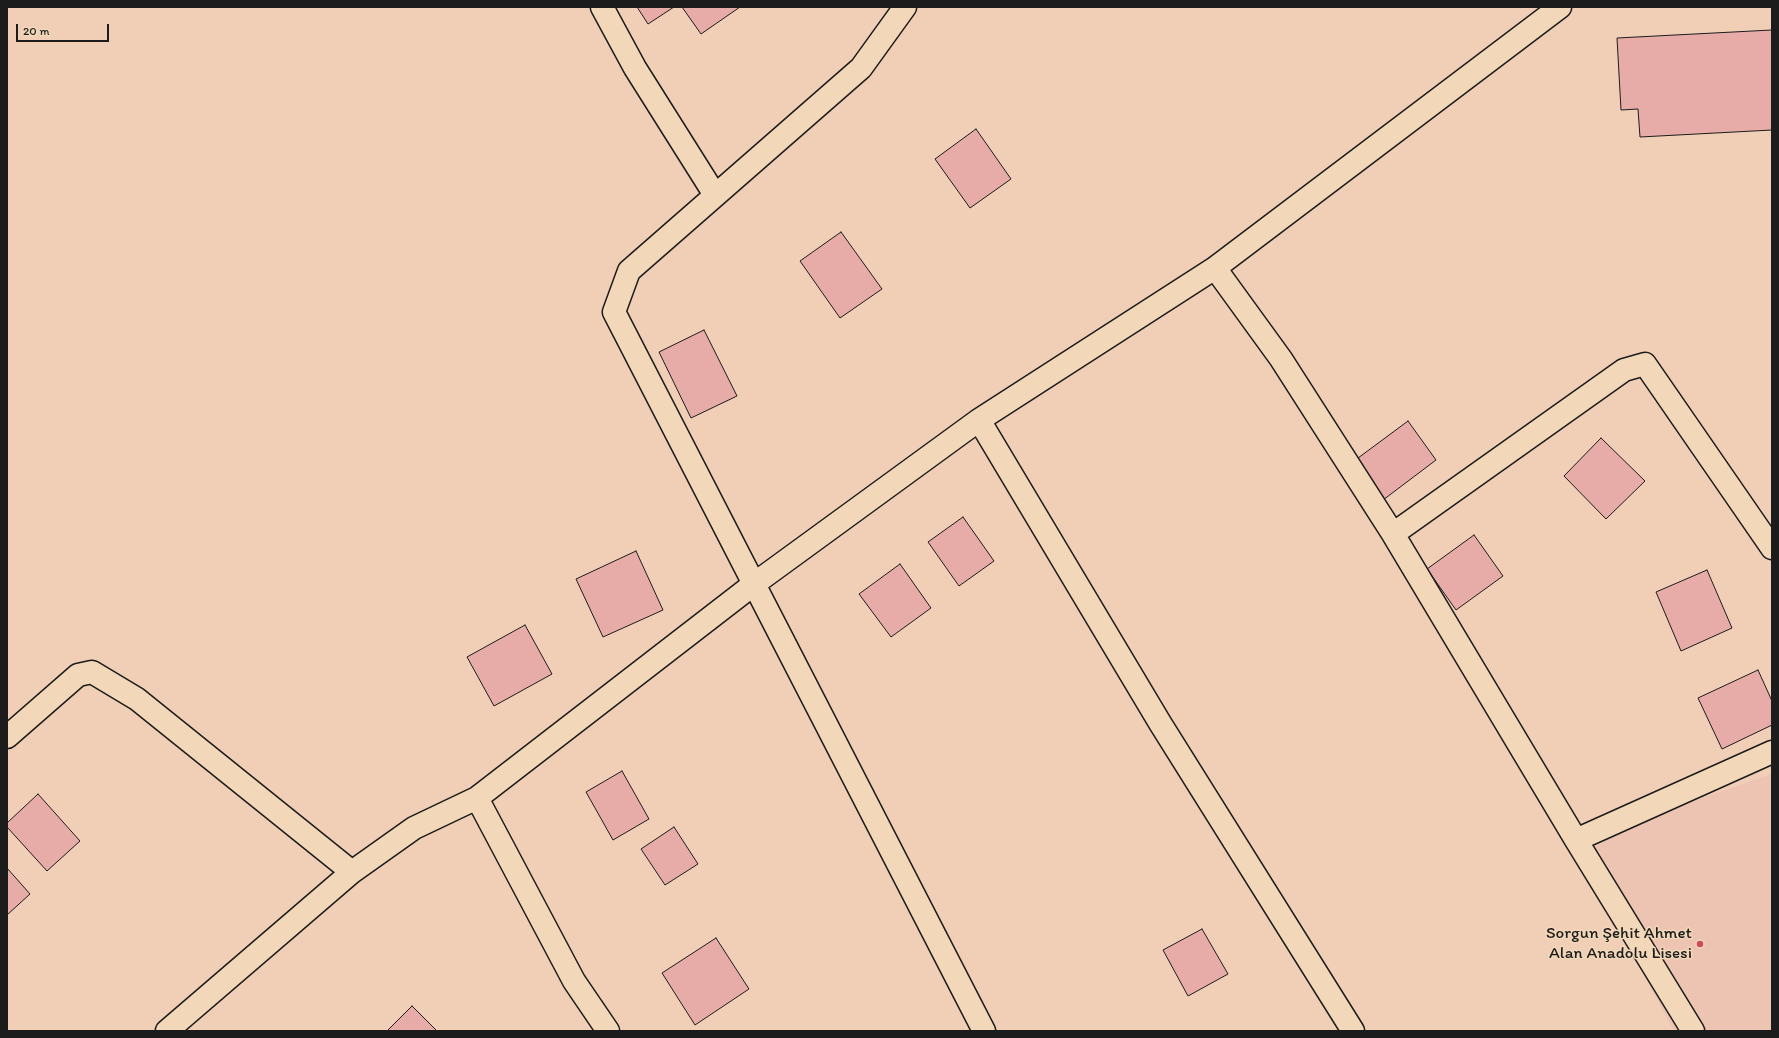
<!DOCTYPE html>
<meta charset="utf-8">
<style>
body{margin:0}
#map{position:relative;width:1779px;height:1038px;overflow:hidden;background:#f0cfb6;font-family:Itim,sans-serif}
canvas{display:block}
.frame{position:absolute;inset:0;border:8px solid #1c1c1c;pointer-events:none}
.scale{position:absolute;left:16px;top:24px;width:93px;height:18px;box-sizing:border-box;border:2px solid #1c1c1c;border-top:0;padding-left:5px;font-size:12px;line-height:14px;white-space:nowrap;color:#1c1c1c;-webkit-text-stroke:3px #f2d8b9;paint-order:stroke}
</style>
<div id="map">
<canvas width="1779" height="1038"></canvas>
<div class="frame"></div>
<div class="scale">20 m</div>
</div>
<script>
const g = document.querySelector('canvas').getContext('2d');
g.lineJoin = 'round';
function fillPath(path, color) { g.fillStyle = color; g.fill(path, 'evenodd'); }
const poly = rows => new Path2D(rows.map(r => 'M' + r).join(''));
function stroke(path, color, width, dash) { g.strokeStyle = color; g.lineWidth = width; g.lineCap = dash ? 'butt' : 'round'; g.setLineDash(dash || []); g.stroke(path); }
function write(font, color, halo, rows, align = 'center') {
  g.font = font + ' Itim,sans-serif'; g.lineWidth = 3; g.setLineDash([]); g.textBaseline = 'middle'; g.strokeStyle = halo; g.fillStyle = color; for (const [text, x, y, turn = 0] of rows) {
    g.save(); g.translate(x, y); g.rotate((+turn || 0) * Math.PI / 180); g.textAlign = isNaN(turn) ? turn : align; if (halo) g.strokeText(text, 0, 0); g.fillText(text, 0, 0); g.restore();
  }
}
fillPath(poly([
 [1772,774,1772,1031,1674,1031,1581,857,1634,821]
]), '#edc4b2');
const building = poly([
 [637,7,674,7,648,24,637,7],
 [682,7,740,7,701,34,682,7],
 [1772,30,1772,130,1640,137,1638,109,1621,110,1617,38,1772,30],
 [976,129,1011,179,970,208,935,159,976,129],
 [841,232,882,289,840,318,800,261,841,232],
 [704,330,737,396,691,418,659,352,704,330],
 [1408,421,1436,460,1383,500,1354,461,1408,421],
 [1601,438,1645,481,1606,519,1564,476,1601,438],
 [963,517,994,561,959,586,928,542,963,517],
 [1474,535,1503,576,1456,610,1427,569,1474,535],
 [636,551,663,610,603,637,576,579,636,551],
 [900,564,931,608,891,637,859,594,900,564],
 [1707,570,1732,628,1681,651,1656,592,1707,570],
 [525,625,552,674,494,706,467,657,525,625],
 [1758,670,1772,701,1772,725,1722,749,1698,698,1758,670],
 [622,771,649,819,613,840,586,792,622,771],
 [38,794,80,841,47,871,7,827,7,823,38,794],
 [674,827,698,864,665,885,641,849,674,827],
 [7,868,30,894,7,915,7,868],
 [1202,929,1228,974,1188,996,1163,950,1202,929],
 [716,938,749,989,695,1025,662,973,716,938],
 [412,1006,437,1031,387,1031,412,1006]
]);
fillPath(building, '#e7aca8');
stroke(building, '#1c1c1c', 1);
const minor = poly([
 [602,7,635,68,715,195],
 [905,7,861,68,629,271,614,312,984,1031],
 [1215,268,1281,359,1393,534,1576,840,1693,1031],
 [979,420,1160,723,1353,1031],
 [1393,534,1624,370,1645,364,1772,548],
 [7,737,78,675,92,672,137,699,352,872],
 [477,798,574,981,608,1031],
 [1576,840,1772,752],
 [167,1031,352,872,414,828,477,798,754,584,979,420,1215,268,1560,7]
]);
stroke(minor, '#1c1c1c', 25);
stroke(minor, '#f2d8b9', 22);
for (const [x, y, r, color] of [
 [1700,944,4,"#d1495b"]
]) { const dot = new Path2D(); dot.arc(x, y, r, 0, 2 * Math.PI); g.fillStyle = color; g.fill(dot); stroke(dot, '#f2d8b9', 1.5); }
write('17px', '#1c1c1c', '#f2d8b9', [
 ["Sorgun Şehit Ahmet",1692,934],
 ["Alan Anadolu Lisesi",1692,954]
], 'right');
</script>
